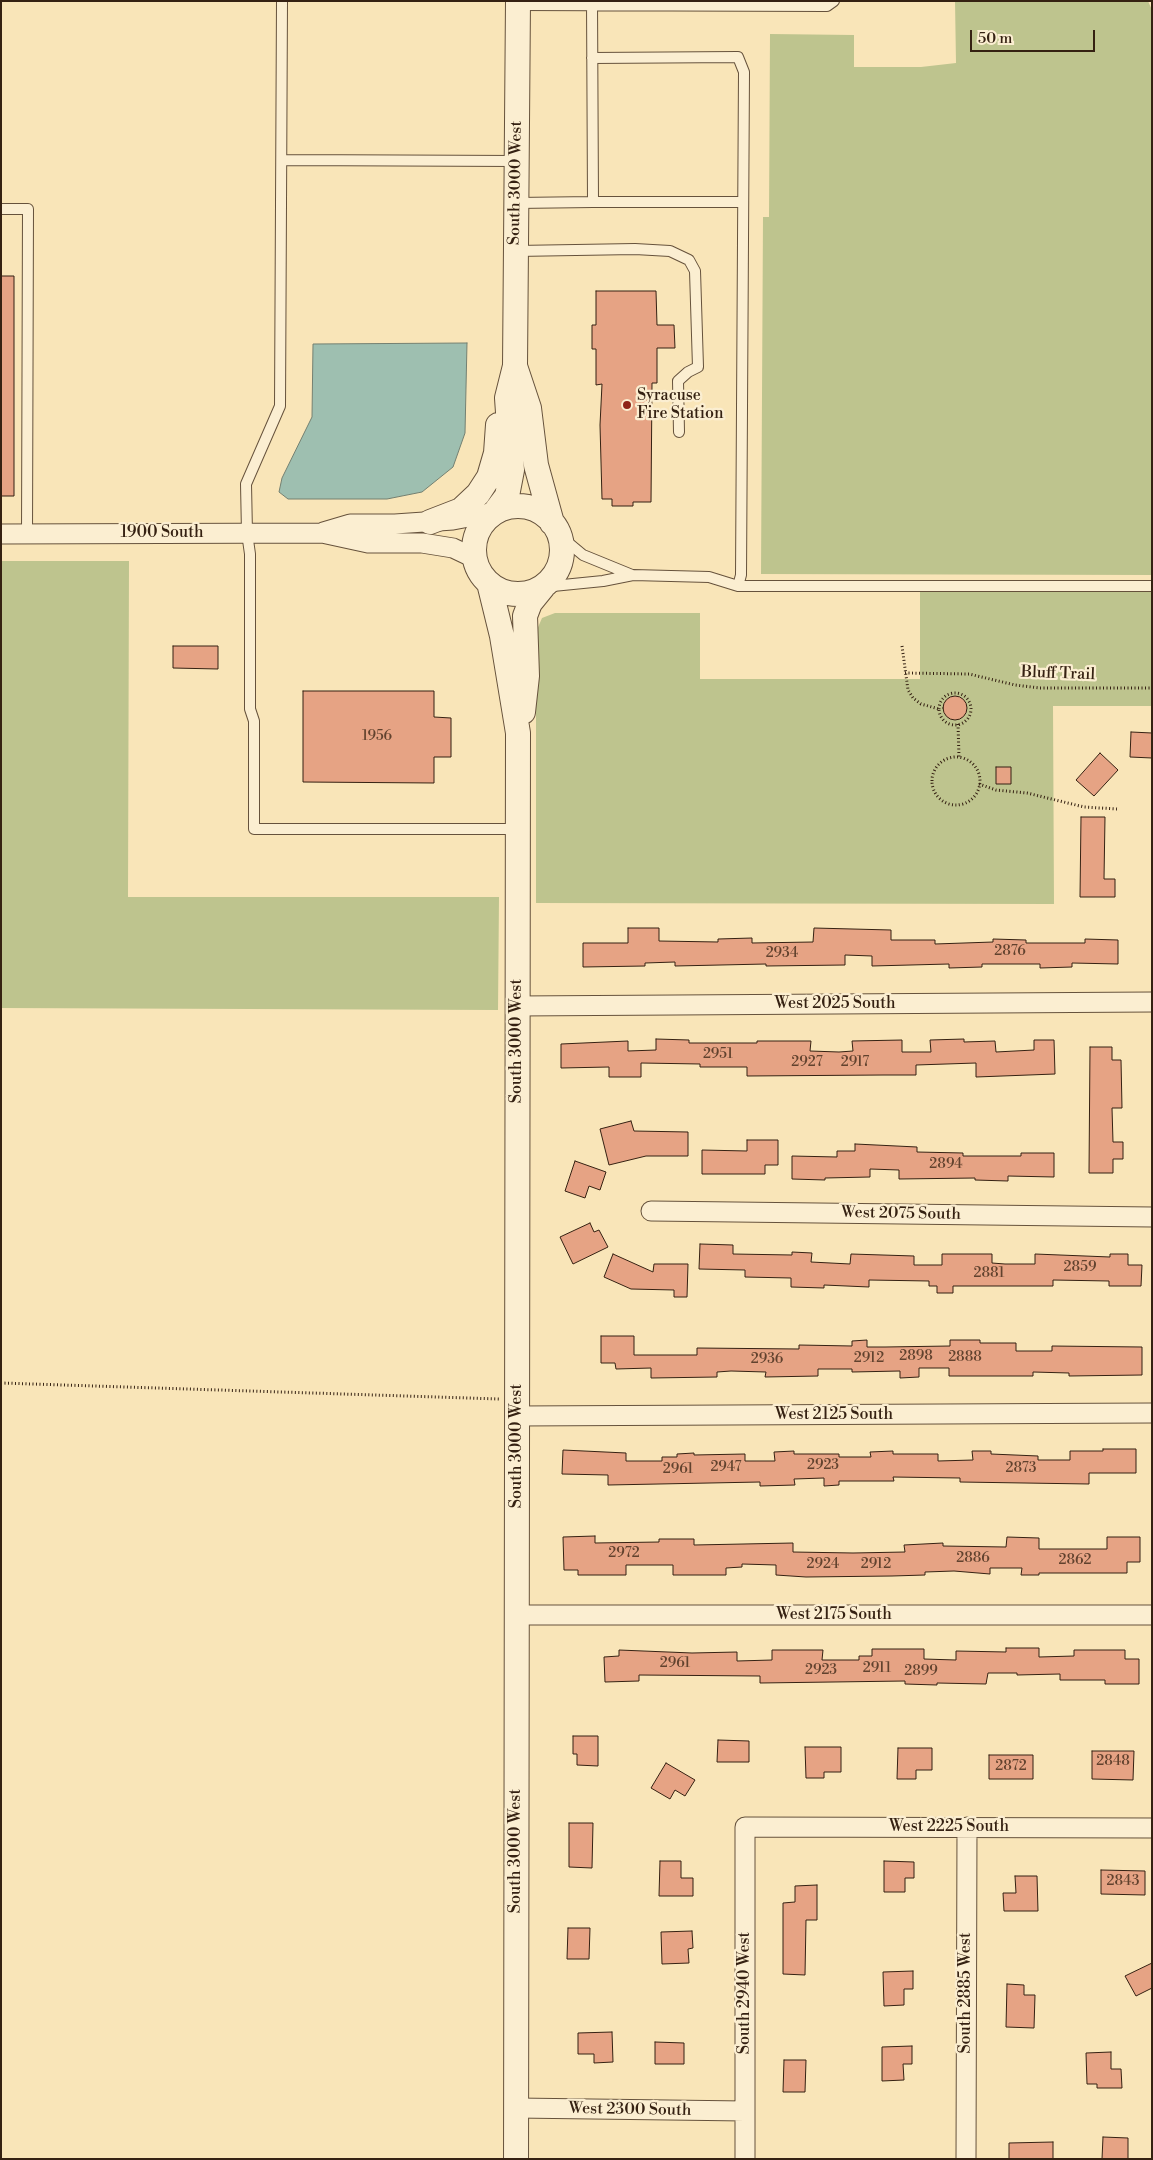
<!DOCTYPE html>
<style>
body{margin:0}
#map{position:relative;width:1153px;height:2160px;overflow:hidden;background:#f9e5b8;font-family:"Libre Bodoni",serif}
canvas{display:block}
.frame{position:absolute;inset:0;border:2px solid #352112;pointer-events:none}
.scale{position:absolute;left:970px;top:30px;width:125px;height:22px;box-sizing:border-box;border:2px solid #352112;border-top:0;padding-left:6px;font-size:15px;line-height:18px;white-space:nowrap;color:#352112;-webkit-text-stroke:4px #fbeed1;paint-order:stroke}
</style>
<div id="map">
<canvas width="1153" height="2160"></canvas>
<div class="frame"></div>
<div class="scale">50 m</div>
</div>
<script>
const g = document.querySelector('canvas').getContext('2d');
g.lineJoin = 'round';
function fillPath(path, color) { g.fillStyle = color; g.fill(path, 'evenodd'); }
const poly = rows => new Path2D(rows.map(r => 'M' + r).join(''));
function stroke(path, color, width, dash) { g.strokeStyle = color; g.lineWidth = width; g.lineCap = dash ? 'butt' : 'round'; g.setLineDash(dash || []); g.stroke(path); }
function write(font, color, halo, rows, align = 'center') {
  g.font = font + ' "Libre Bodoni",serif'; g.lineWidth = 4.5; g.setLineDash([]); g.textBaseline = 'middle'; g.strokeStyle = halo; g.fillStyle = color; for (const [text, x, y, turn = 0] of rows) {
    g.save(); g.translate(x, y); g.rotate((+turn || 0) * Math.PI / 180); g.textAlign = isNaN(turn) ? turn : align; if (halo) g.strokeText(text, 0, 0); g.fillText(text, 0, 0); g.restore();
  }
}
fillPath(poly([
 [955,1,1148,1,1152,10,1152,575,761,574,763,217,769,217,770,34,854,35,854,67,921,67,956,63],
 [1,561,129,561,128,897,499,897,498,1010,1,1008],
 [920,592,1152,592,1152,706,1053,706,1054,904,536,903,536,632,542,618,555,613,700,613,700,679,920,679]
]), '#bec48e');
const water = poly([
 [467,343,465,433,453,467,422,492,387,499,288,499,279,492,282,478,312,417,313,344,467,343]
]);
fillPath(water, '#9ebfb0');
stroke(water, '#748071', 1);
const building = poly([
 [1,276,14,276,14,496,1,496,1,276],
 [596,291,656,291,657,325,674,325,675,348,657,348,657,383,652,383,651,502,633,502,633,506,612,506,612,499,602,499,600,425,602,384,596,385,596,349,592,349,592,325,596,325,596,291],
 [173,646,218,646,218,669,173,668,173,646],
 [303,691,434,691,434,717,451,718,451,757,434,757,434,783,303,782,303,691],
 '943 708a12 12 0 1 1 24 0a12 12 0 1 1-24 0Z',
 [1131,732,1152,733,1152,758,1130,757,1131,732],
 [1100,753,1118,770,1094,796,1076,780,1100,753],
 [996,767,1011,767,1011,784,996,784,996,767],
 [1081,817,1105,817,1104,879,1115,879,1115,897,1080,897,1081,817],
 [628,928,659,928,659,941,718,942,718,939,752,938,752,943,813,942,814,928,891,930,891,940,935,940,935,944,993,942,993,939,1026,940,1026,943,1085,943,1085,939,1118,940,1118,964,1072,963,1072,967,1040,968,1040,964,982,964,982,967,949,968,949,964,872,966,872,956,845,955,845,965,766,966,766,964,675,966,675,962,645,963,645,966,583,967,583,943,628,943,628,928],
 [656,1039,689,1040,689,1043,757,1043,757,1041,811,1041,810,1051,839,1052,853,1051,852,1041,902,1040,902,1052,931,1052,930,1040,964,1039,964,1042,995,1041,996,1052,1034,1050,1034,1040,1054,1040,1055,1074,976,1077,976,1063,916,1065,916,1075,883,1075,747,1076,747,1067,700,1067,700,1064,641,1063,641,1077,609,1077,609,1067,561,1068,561,1044,628,1041,628,1051,656,1050,656,1039],
 [1090,1047,1112,1047,1112,1060,1121,1060,1122,1108,1112,1108,1113,1142,1123,1142,1123,1159,1113,1159,1113,1173,1089,1173,1090,1047],
 [631,1121,634,1131,688,1132,688,1156,646,1156,609,1165,600,1129,631,1121],
 [747,1140,778,1140,778,1165,765,1165,765,1174,702,1174,702,1150,747,1151,747,1140],
 [855,1144,917,1147,917,1152,963,1153,963,1156,1021,1156,1021,1153,1054,1153,1054,1177,1008,1176,1008,1181,975,1180,975,1178,899,1179,899,1170,870,1169,870,1177,825,1178,825,1180,792,1179,792,1156,837,1157,837,1151,855,1151,855,1144],
 [575,1161,606,1172,600,1190,589,1186,585,1198,565,1191,575,1161],
 [590,1223,594,1232,599,1230,608,1247,573,1264,560,1237,590,1223],
 [700,1244,733,1245,733,1254,792,1255,792,1252,812,1253,811,1262,850,1264,851,1254,914,1256,914,1265,942,1265,942,1254,992,1254,992,1263,1005,1264,1035,1264,1035,1254,1110,1257,1110,1254,1128,1254,1128,1265,1142,1265,1141,1286,1109,1286,1109,1281,1053,1280,1053,1286,953,1286,953,1293,937,1293,937,1286,929,1286,929,1281,869,1280,869,1287,824,1285,824,1288,791,1287,791,1278,745,1277,745,1270,699,1269,700,1244],
 [613,1254,653,1272,654,1264,688,1264,687,1297,674,1297,674,1290,631,1289,604,1277,613,1254],
 [601,1336,634,1336,634,1355,697,1355,697,1348,799,1349,799,1345,852,1346,852,1341,867,1340,867,1347,885,1347,950,1346,950,1340,980,1340,980,1343,1016,1343,1016,1351,1052,1351,1052,1346,1142,1347,1142,1375,1069,1376,1069,1373,1033,1372,1033,1376,949,1376,949,1368,919,1368,919,1377,900,1378,900,1371,852,1372,852,1369,818,1369,818,1376,765,1377,766,1372,731,1371,717,1372,717,1377,651,1378,651,1368,616,1369,615,1363,601,1363,601,1336],
 [1103,1449,1136,1449,1136,1473,1089,1473,1089,1484,960,1482,960,1478,893,1477,894,1481,839,1481,839,1485,824,1486,824,1478,794,1479,795,1485,760,1486,760,1482,608,1485,608,1475,562,1474,563,1450,626,1453,626,1461,662,1461,662,1457,677,1457,677,1454,694,1453,694,1455,745,1454,745,1461,775,1461,774,1452,794,1451,794,1454,839,1454,839,1457,871,1457,870,1452,893,1451,893,1454,938,1454,938,1461,973,1460,972,1451,991,1451,991,1454,1038,1456,1038,1460,1070,1460,1070,1451,1103,1451,1103,1449],
 [595,1536,595,1543,659,1542,659,1539,694,1539,694,1545,793,1543,793,1552,853,1553,905,1552,904,1545,943,1543,943,1546,1006,1547,1007,1537,1039,1538,1039,1549,1107,1549,1107,1537,1140,1537,1140,1562,1127,1562,1127,1573,1039,1573,1039,1575,1021,1575,1022,1568,990,1568,990,1574,954,1571,925,1572,925,1575,892,1576,806,1577,776,1575,776,1565,742,1564,742,1567,726,1568,726,1575,673,1575,673,1565,626,1565,626,1575,578,1575,578,1570,564,1570,563,1537,595,1536],
 [1006,1648,1039,1648,1039,1657,1074,1656,1074,1650,1125,1650,1125,1659,1139,1659,1139,1684,1105,1684,1105,1680,1060,1680,1060,1674,1017,1675,1017,1673,988,1673,986,1684,937,1683,937,1685,905,1684,905,1681,760,1683,760,1676,639,1675,639,1681,605,1682,604,1657,619,1656,619,1650,692,1653,737,1652,737,1661,772,1660,772,1650,823,1650,822,1660,859,1660,859,1656,872,1656,872,1649,924,1649,924,1659,956,1660,956,1651,1006,1652,1006,1648],
 [573,1736,598,1736,598,1766,577,1765,577,1754,573,1754,573,1736],
 [718,1740,749,1741,749,1762,717,1762,718,1740],
 [805,1747,841,1747,841,1772,824,1772,824,1778,806,1778,805,1747],
 [898,1748,932,1748,932,1770,916,1770,916,1779,897,1779,898,1748],
 [1092,1751,1134,1751,1133,1780,1092,1779,1092,1751],
 [989,1755,1033,1755,1033,1779,989,1779,989,1755],
 [666,1763,695,1780,685,1796,675,1790,670,1799,651,1788,666,1763],
 [569,1823,593,1823,592,1868,569,1867,569,1823],
 [660,1861,681,1861,681,1878,693,1878,693,1896,659,1896,660,1861],
 [884,1861,914,1862,914,1878,905,1878,905,1892,884,1892,884,1861],
 [1101,1870,1145,1871,1145,1895,1101,1894,1101,1870],
 [1015,1876,1037,1876,1038,1911,1004,1911,1003,1893,1016,1893,1015,1876],
 [817,1885,817,1920,806,1920,805,1975,783,1974,783,1903,795,1902,795,1886,817,1885],
 [568,1928,590,1928,589,1959,567,1959,568,1928],
 [692,1931,693,1948,688,1949,689,1963,662,1964,661,1932,692,1931],
 [1152,1963,1152,1988,1136,1996,1125,1976,1152,1963],
 [913,1971,913,1989,904,1989,904,2005,884,2006,883,1972,913,1971],
 [1007,1984,1024,1985,1024,1995,1035,1995,1034,2028,1006,2027,1007,1984],
 [612,2032,613,2062,594,2063,594,2054,578,2054,578,2033,612,2032],
 [655,2042,684,2043,684,2064,655,2064,655,2042],
 [912,2046,912,2064,903,2064,904,2080,882,2081,882,2047,912,2046],
 [1111,2052,1111,2069,1121,2069,1122,2088,1097,2088,1097,2084,1087,2084,1086,2053,1111,2052],
 [784,2060,806,2060,805,2092,783,2092,784,2060],
 [1103,2137,1128,2138,1128,2159,1102,2159,1103,2137],
 [1053,2142,1053,2159,1009,2159,1009,2143,1053,2142]
]);
fillPath(building, '#e6a384');
stroke(building, '#352112', 1);
const service = poly([
 [282,1,280,406,246,484,247,533,250,554,250,709,254,721,254,829,518,829],
 [518,5,827,6,834,1],
 [592,58,738,57,744,72,741,575,738,586],
 [282,160,517,161],
 [593,202,743,202],
 [516,203,593,202,592,1],
 [1,209,28,209,27,534],
 [516,251,635,249,670,251,689,260,695,271,698,367,688,372,678,381,679,432],
 [559,535,583,555,632,575],
 [543,587,603,581,633,575,709,577,738,586,1152,586]
]);
const minor = poly([
 [323,532,350,524,395,524,453,520,495,512],
 [1,534,322,533,368,543,422,543,453,548,474,558],
 [517,1006,1152,1002],
 [651,1211,1152,1217],
 [517,1416,1152,1413],
 [516,1615,1152,1615],
 [516,2108,745,2111],
 [745,2159,745,1827,1152,1828],
 [966,2159,967,1827]
]);
const tertiary = poly([
 [515,366,529,408,536,465,552,523],
 '474 550a44 44 0 1 1 88 0a44 44 0 1 1-88 0Z',
 [495,512,507,496,512,470,507,398,515,366,518,1],
 [430,522,461,510,478,494,489,477,496,453,498,425],
 [489,583,502,636,518,733,516,2159],
 [523,712,527,676,525,616,530,603,543,587]
]);
stroke(service, '#66523c', 12);
stroke(minor, '#66523c', 21);
stroke(tertiary, '#66523c', 26);
stroke(poly([
 [902,646,908,690,913,698,921,704,939,709],
 [905,673,969,674,1015,685,1040,688,1152,688],
 '939 709a16 16 0 1 1 32 0a16 16 0 1 1-32 0Z',
 [958,724,959,757],
 '932 781a24 24 0 1 1 48 0a24 24 0 1 1-48 0Z',
 [979,784,996,790,1027,793,1084,807,1117,809],
 [1,1383,499,1399]
]), '#352112', 3, [1, 2.5]);
stroke(service, '#fbeed1', 10);
stroke(minor, '#fbeed1', 19);
stroke(tertiary, '#fbeed1', 24);
for (const [x, y, r, color] of [
 [627,405,5,"#8f2418"]
]) { const dot = new Path2D(); dot.arc(x, y, r, 0, 2 * Math.PI); g.fillStyle = color; g.fill(dot); stroke(dot, '#fbeed1', 2); }
write('14px', '#61422e', null, [
 ["1956",377,737],
 ["2876",1010,952],
 ["2934",782,954],
 ["2951",718,1055],
 ["2927",807,1063],
 ["2917",855,1063],
 ["2894",946,1165],
 ["2859",1080,1268],
 ["2881",989,1274],
 ["2898",916,1357],
 ["2888",965,1358],
 ["2912",869,1359],
 ["2936",767,1360],
 ["2923",823,1466],
 ["2947",726,1468],
 ["2873",1021,1469],
 ["2961",678,1470],
 ["2972",624,1554],
 ["2886",973,1559],
 ["2862",1075,1561],
 ["2924",823,1565],
 ["2912",876,1565],
 ["2961",675,1664],
 ["2911",877,1669],
 ["2923",821,1671],
 ["2899",921,1672],
 ["2848",1113,1762],
 ["2872",1011,1767],
 ["2843",1123,1882]
]);
write('16px', '#352112', '#fbeed1', [
 ["South 3000 West",516,183,-89],
 ["1900 South",162,533],
 ["Bluff Trail",1058,674,2],
 ["West 2025 South",835,1004],
 ["South 3000 West",517,1041,-90],
 ["West 2075 South",901,1214,1],
 ["West 2125 South",834,1415],
 ["South 3000 West",517,1446,-90],
 ["West 2175 South",834,1615],
 ["West 2225 South",949,1827],
 ["South 3000 West",516,1851,-90],
 ["South 2940 West",745,1993,-90],
 ["South 2885 West",966,1993,-90],
 ["West 2300 South",630,2110,1]
]);
write('16px', '#352112', '#fbeed1', [
 ["Syracuse",637,396],
 ["Fire Station",637,414]
], 'left');
</script>
